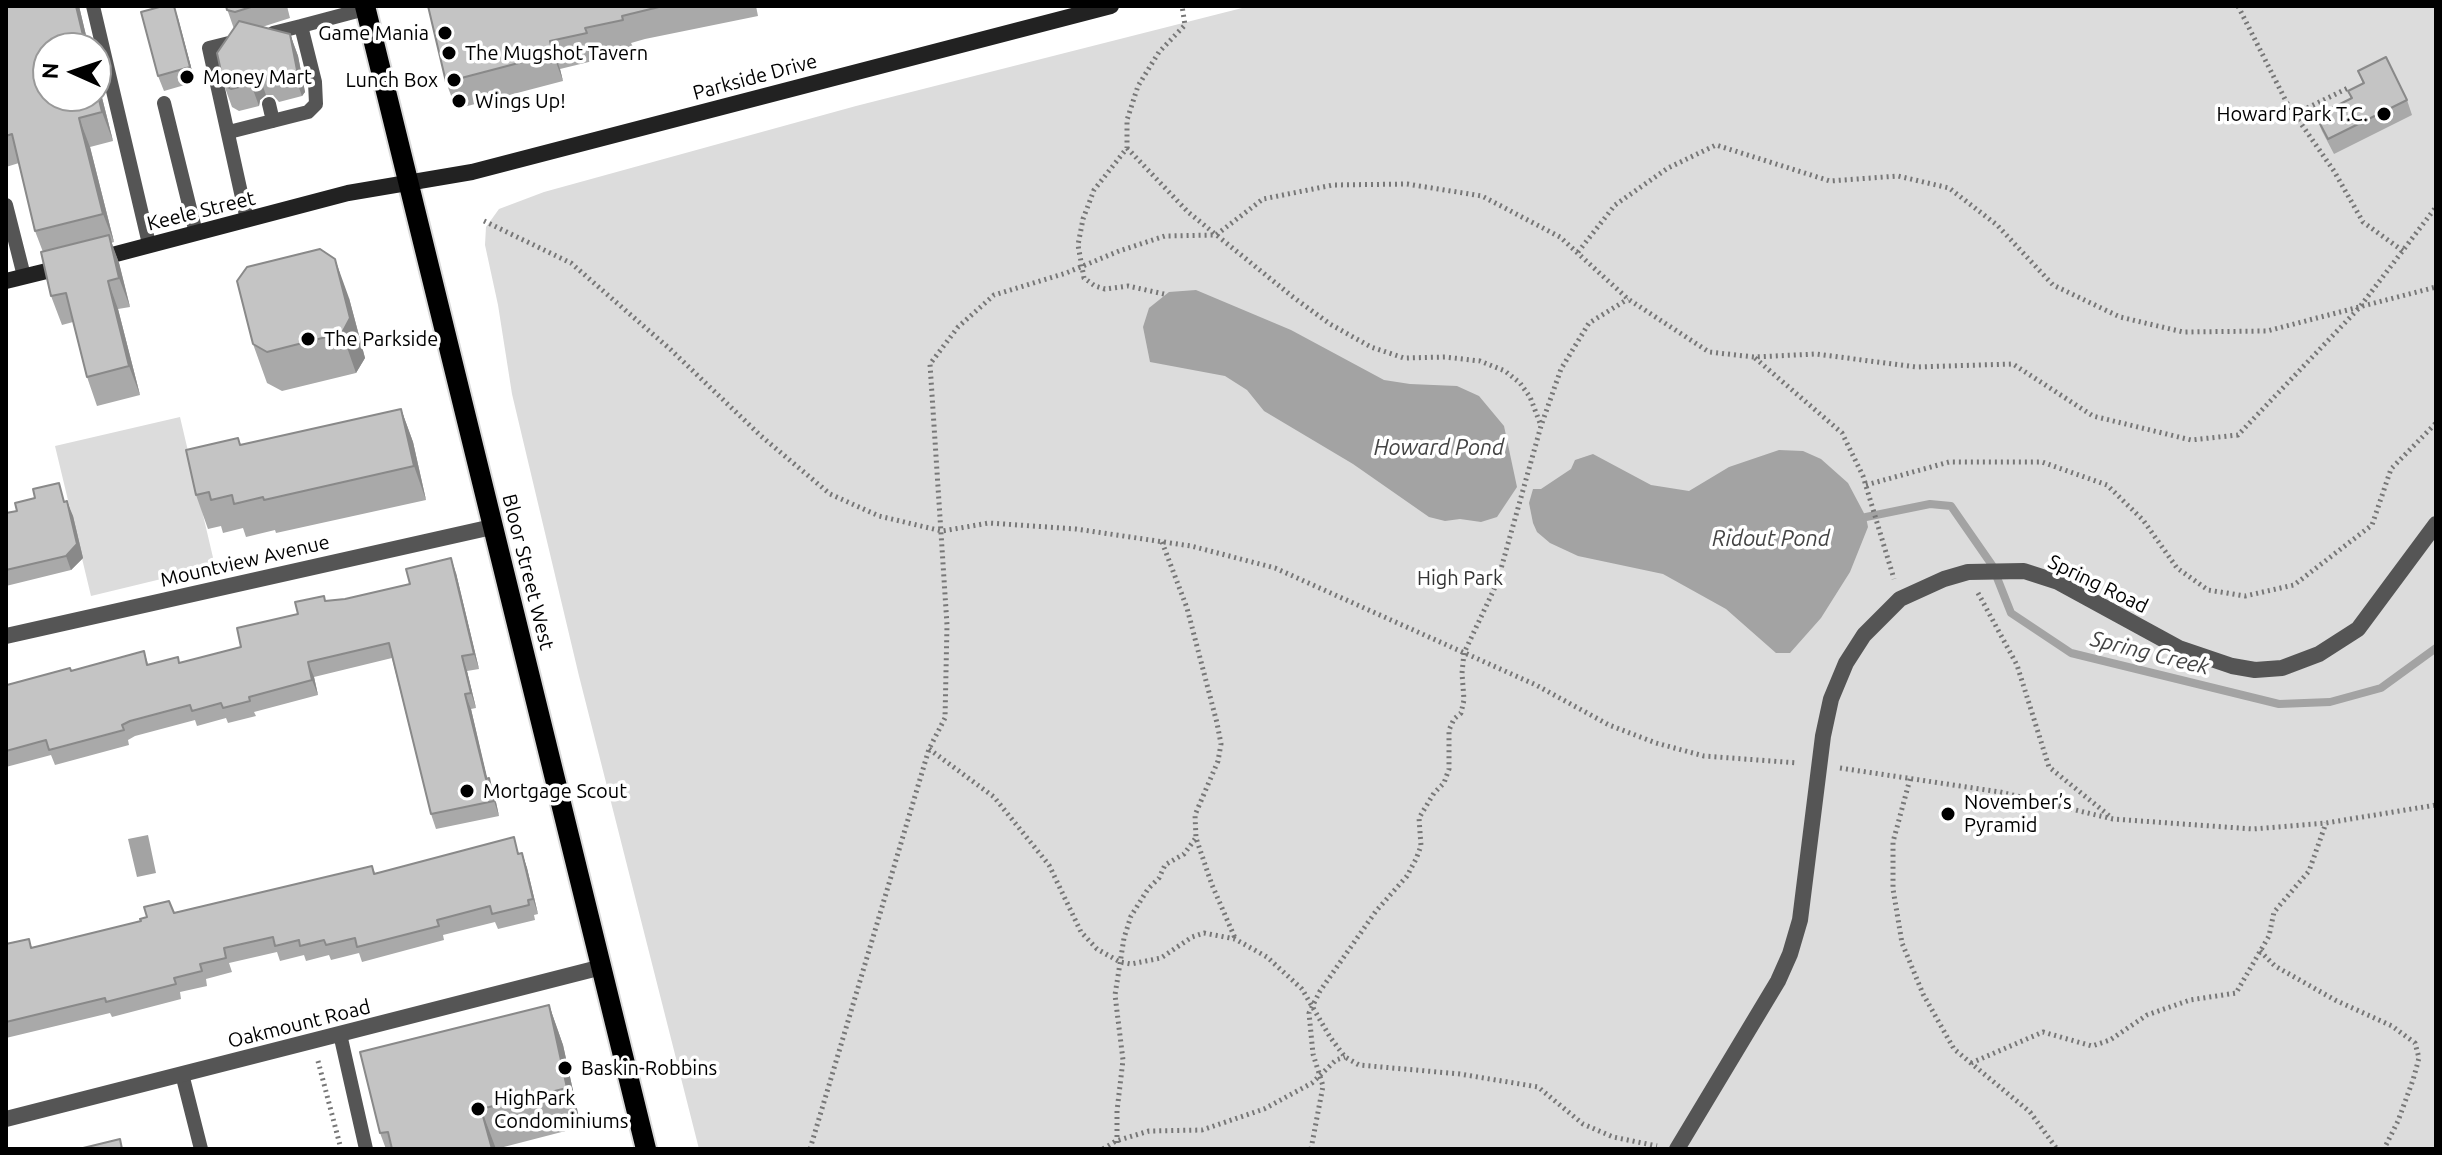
<!DOCTYPE html>
<meta charset="utf-8">
<style>
body{margin:0}
#map{position:relative;width:2442px;height:1155px;overflow:hidden;background:#fff;font-family:Ubuntu,sans-serif}
canvas{display:block}
.frame{position:absolute;inset:0;border:8px solid #000;pointer-events:none}
.north{position:absolute;left:32px;top:32px;width:80px;height:80px;box-sizing:border-box;background:#fff;border:2px solid #999;border-radius:50%;rotate:273deg;font-size:22px;font-weight:700;line-height:32px;text-align:center;color:#000}
.north::after{content:'';display:block;margin:auto;width:28px;height:36px;background:#000;clip-path:polygon(50% 0,100% 100%,50% 72%,0 100%)}
</style>
<div id="map">
<canvas width="2442" height="1155"></canvas>
<div class="frame"></div>
<div class="north">N</div>
</div>
<script>
const g = document.querySelector('canvas').getContext('2d');
g.lineJoin = 'round';
function fillPath(path, color) { g.fillStyle = color; g.fill(path, 'evenodd'); }
const poly = rows => new Path2D(rows.map(r => 'M' + r).join(''));
function stroke(path, color, width, dash) { g.strokeStyle = color; g.lineWidth = width; g.lineCap = dash ? 'butt' : 'round'; g.setLineDash(dash || []); g.stroke(path); }
function write(font, color, halo, rows, align = 'center') {
  g.font = font + ' Ubuntu,sans-serif'; g.lineWidth = 7; g.setLineDash([]); g.textBaseline = 'middle'; g.strokeStyle = halo; g.fillStyle = color; for (const [text, x, y, turn = 0] of rows) {
    g.save(); g.translate(x, y); g.rotate((+turn || 0) * Math.PI / 180); g.textAlign = isNaN(turn) ? turn : align; if (halo) g.strokeText(text, 0, 0); g.fillText(text, 0, 0); g.restore();
  }
}
fillPath(poly([
 [1250,6,2436,6,2436,1149,699,1149,579,676,512,394,498,305,485,245,486,227,499,209,544,192,856,106],
 [180,417,215,566,91,596,55,446]
]), '#dcdcdc');
fillPath(poly([
 [1196,290,1291,330,1384,380,1410,384,1457,386,1479,396,1504,426,1517,487,1497,517,1481,522,1460,519,1445,521,1429,517,1353,464,1264,411,1247,390,1225,376,1150,362,1143,327,1149,308,1169,292],
 [1779,450,1803,451,1821,459,1848,483,1866,517,1868,527,1850,572,1821,618,1790,653,1776,653,1726,609,1663,574,1578,556,1550,543,1537,532,1533,523,1529,503,1533,489,1541,489,1571,469,1575,460,1593,454,1651,485,1689,491,1729,467],
 [148,835,156,873,137,877,128,839]
]), '#a3a3a3');
stroke(poly([
 [1866,517,1930,504,1951,506,1992,565,2011,613,2071,653,2279,704,2330,702,2381,688,2436,648]
]), '#a3a3a3', 8);
const primary = poly([
 [365,6,646,1149]
]);
stroke(primary, '#dbdbdb', 24);
stroke(poly([
 [2238,6,2293,115,2348,88],
 [2295,115,2334,171,2363,222,2403,251],
 [1127,148,1188,212,1293,297,1330,324,1371,347,1404,358,1445,357,1480,361,1505,371,1520,383,1530,397,1540,423],
 [484,221,571,263,670,349,761,436,830,494,879,516,942,531,989,523,1076,529,1191,546,1275,568,1536,685,1609,725,1656,743,1704,756,1798,763],
 [1578,252,1615,205,1668,168,1716,145,1830,181,1898,176,1949,188,1997,225,2053,285,2120,317,2183,332,2267,331,2436,287],
 [1164,294,1128,286,1105,289,1095,286,1084,278,1078,245,1083,219,1094,190,1127,148,1127,120,1138,86,1159,52,1185,25,1182,6],
 [1755,358,1842,433,1863,476,1894,579],
 [1866,485,1949,462,2042,462,2107,485,2143,520,2177,568,2208,590,2245,596,2294,585,2372,525,2391,469,2436,423],
 [1162,542,1187,608,1217,723,1221,744,1218,761,1195,815,1196,838,1212,885,1235,938],
 [1978,593,2017,665,2049,767,2112,818],
 [929,749,994,797,1049,865,1081,932,1097,949,1120,962,1131,964,1161,958,1192,937,1204,933,1235,939,1267,957,1302,989,1330,1037,1345,1057,1359,1065,1460,1074,1538,1087,1583,1124,1613,1137,1657,1146],
 [1840,768,2000,792,2113,819,2253,829,2326,823,2436,805],
 [1910,779,1893,842,1893,889,1902,943,1923,994,1954,1049,2030,1112,2057,1149],
 [2260,951,2275,966,2335,1000,2392,1026,2415,1043,2419,1058,2413,1080,2398,1121,2384,1149],
 [318,1061,341,1149],
 [1971,1063,2043,1032,2092,1046,2110,1040,2147,1015,2190,1000,2236,993,2269,936,2274,912,2309,871,2326,823],
 [810,1149,929,749,945,718,947,625,930,364,958,327,994,295,1066,273,1119,251,1165,236,1216,235,1263,199,1333,185,1407,184,1482,196,1560,237,1628,299,1709,352,1754,357,1816,354,1916,367,2013,364,2093,416,2191,440,2238,435,2359,308,2436,207],
 [1103,1149,1116,1141,1149,1131,1202,1130,1264,1109,1312,1083,1336,1060,1345,1057],
 [1117,1149,1117,1111,1123,1060,1115,995,1124,938,1131,916,1148,889,1159,878,1165,865,1184,854,1195,839],
 [1311,1149,1323,1086,1313,1054,1309,1013,1320,991,1376,911,1407,876,1416,859,1421,846,1419,818,1434,793,1444,783,1449,769,1449,730,1454,719,1461,713,1464,700,1462,673,1464,653,1497,583,1541,426,1561,369,1589,323,1628,299]
]), '#777', 5, [2, 4]);
stroke(poly([
 [93,6,149,244],
 [273,33,301,26],
 [237,41,209,48,247,220],
 [164,103,196,233],
 [269,104,273,121],
 [229,132,308,112,316,104,315,82,301,26,365,9],
 [6,205,24,276],
 [340,1034,366,1149],
 [182,1074,201,1149]
]), '#555', 14);
stroke(poly([
 [1677,1149,1778,981,1790,954,1800,920,1823,736,1831,699,1846,663,1864,635,1900,599,1944,579,1968,572,2024,571,2058,582,2179,648,2232,666,2255,670,2282,668,2319,654,2358,629,2436,524]
]), '#555', 16);
stroke(poly([
 [6,636,492,527],
 [6,1119,602,967]
]), '#555', 16);
stroke(poly([
 [97,259,348,193,472,172,1111,6],
 [6,281,67,266]
]), '#222', 16);
stroke(primary, '#000', 20);
fillPath(poly([
 [6,6,79,6,89,48,48,48,96,96,96,74,113,141,90,147,114,242,111,243,119,263,130,307,118,309,140,395,97,406,87,377,73,322,62,325,51,296,43,252,35,231,19,163,6,167],
 [174,6,195,82,164,91,158,76],
 [226,6,287,6,290,18,262,27,290,34,298,56,305,92,302,96,279,102,273,95,266,95,260,100,259,106,239,111,232,107,224,85,234,29],
 [428,6,756,6,758,16,645,39,631,43,633,47,595,56,597,60,560,69,563,81,456,109,446,82],
 [2358,71,2407,100,2412,115,2334,154,2322,131,2316,116,2351,99,2348,91,2363,84],
 [349,298,365,358,356,373,282,391,267,383,253,344],
 [401,409,413,442,426,500,276,533,275,530,246,537,243,528,223,533,221,526,208,529,196,495,241,445],
 [65,502,73,516,83,558,71,570,6,586,6,513],
 [456,573,479,669,467,671,476,708,471,709,487,779,494,793,499,816,436,829,431,814,392,658,314,677,318,695,254,712,256,716,228,723,226,718,197,726,195,720,135,736,128,740,129,745,55,765,51,755,6,767,6,682,8,685,71,671,144,651,148,664,180,663,241,647,298,614,326,601,345,599],
 [522,853,527,868,538,914,534,915,535,920,498,929,495,922,443,935,444,940,362,962,359,953,331,960,329,955,306,961,304,955,280,961,277,952,229,963,232,972,206,979,207,986,180,992,181,999,112,1017,110,1013,6,1038,6,944,32,948,174,913,372,866,375,873],
 [549,1005,563,1045,581,1127,496,1149,386,1149,380,1133]
]), '#a9a9a9');
fillPath(poly([
 [76,6,79,6,89,48,86,48],
 [174,6,178,18,195,82,190,67],
 [290,34,298,56,305,92,302,96,294,74],
 [550,41,560,69,563,81,553,54],
 [258,73,266,95,260,100,259,106,251,84,252,78],
 [96,74,113,141,102,112,96,87],
 [79,118,90,147,114,242,103,214],
 [109,235,119,263,130,307,119,278],
 [335,259,349,298,365,358,356,373,342,333],
 [108,281,118,309,140,395,129,366],
 [401,409,413,442,426,500,414,466],
 [67,501,73,516,83,558,71,570,66,556],
 [451,558,456,573,479,669,474,654],
 [462,656,467,671,476,708,471,693],
 [308,662,314,677,318,695,312,680],
 [465,694,471,709,491,794,486,779],
 [489,778,494,793,499,816,494,801],
 [522,853,527,868,538,914,533,899],
 [549,1005,563,1045,581,1127,567,1088],
 [481,1109,496,1149,492,1149]
]), '#898989');
const building = poly([
 [6,6,76,6,86,48,48,48,48,96,96,96,96,87,102,112,79,118,103,214,35,231,12,134,6,136,6,6],
 [163,6,174,6,190,67,158,76,141,12,163,6],
 [226,6,254,6,235,12,227,10,226,6],
 [428,6,663,6,622,16,623,20,585,28,587,33,550,41,553,54,446,82,428,6],
 [239,21,290,34,297,70,294,74,271,80,265,73,258,73,252,78,251,84,231,89,224,85,217,53,239,21],
 [2386,57,2407,100,2328,139,2316,116,2352,98,2348,91,2364,83,2358,71,2386,57],
 [109,235,119,278,108,281,129,366,87,377,66,293,51,296,41,252,109,235],
 [320,249,335,259,350,318,342,333,267,352,253,344,237,281,247,267,320,249],
 [401,409,414,466,264,500,263,497,234,504,232,495,211,500,209,492,196,495,186,450,238,438,240,445,401,409],
 [59,483,64,502,67,501,77,544,66,556,6,570,6,513,17,511,15,503,35,498,33,489,59,483],
 [451,558,474,654,462,656,471,693,465,694,486,779,489,778,494,801,431,814,389,643,308,662,312,680,249,697,250,701,223,708,221,703,192,711,190,705,130,721,122,725,124,730,49,750,46,740,6,751,6,682,7,685,70,668,71,671,144,651,147,665,178,657,179,663,241,647,237,628,298,614,295,602,324,596,325,601,345,599,410,584,406,569,451,558],
 [514,837,518,854,522,853,533,899,528,900,529,905,492,914,490,906,437,920,439,926,357,947,355,938,326,945,324,940,300,946,299,940,275,946,273,937,224,948,226,958,200,964,202,971,174,978,176,984,106,1002,105,998,6,1022,6,944,29,939,31,948,141,921,140,919,147,917,144,907,169,901,174,913,372,866,374,874,514,837],
 [549,1005,567,1088,481,1109,492,1149,392,1149,388,1132,380,1133,360,1052,549,1005],
 [120,1139,122,1149,79,1149,120,1139]
]);
fillPath(building, '#c4c4c4');
stroke(building, '#898989', 2);
for (const [x, y, r, color] of [
 [445,33,8,"#000"],
 [449,53,8,"#000"],
 [187,77,8,"#000"],
 [454,80,8,"#000"],
 [459,101,8,"#000"],
 [2384,114,8,"#000"],
 [308,339,8,"#000"],
 [467,791,8,"#000"],
 [1948,814,8,"#000"],
 [565,1068,8,"#000"],
 [478,1109,8,"#000"]
]) { const dot = new Path2D(); dot.arc(x, y, r, 0, 2 * Math.PI); g.fillStyle = color; g.fill(dot); stroke(dot, '#fff', 3); }
write('20px', '#000', '#fff', [
 ["Game Mania",429,33,"right"],
 ["The Mugshot Tavern",465,53],
 ["Money Mart",203,77],
 ["Lunch Box",438,80,"right"],
 ["Wings Up!",475,101],
 ["Howard Park T.C.",2368,114,"right"],
 ["The Parkside",324,339],
 ["Mortgage Scout",483,791],
 ["November’s",1964,802],
 ["Pyramid",1964,825],
 ["Baskin-Robbins",581,1068],
 ["HighPark",494,1098],
 ["Condominiums",494,1121]
], 'left');
write('20px', '#000', '#fff', [
 ["Parkside Drive",755,77,-15],
 ["Keele Street",201,211,-14],
 ["Mountview Avenue",245,561,-13],
 ["Bloor Street West",528,572,76],
 ["Spring Road",2098,584,26],
 ["Oakmount Road",299,1024,-14]
]);
write('20px', '#333', '#fff', [
 ["High Park",1460,578]
]);
write('italic 22px', '#444', '#fff', [
 ["Howard Pond",1439,448],
 ["Ridout Pond",1771,539],
 ["Spring Creek",2150,653,14]
]);
</script>
